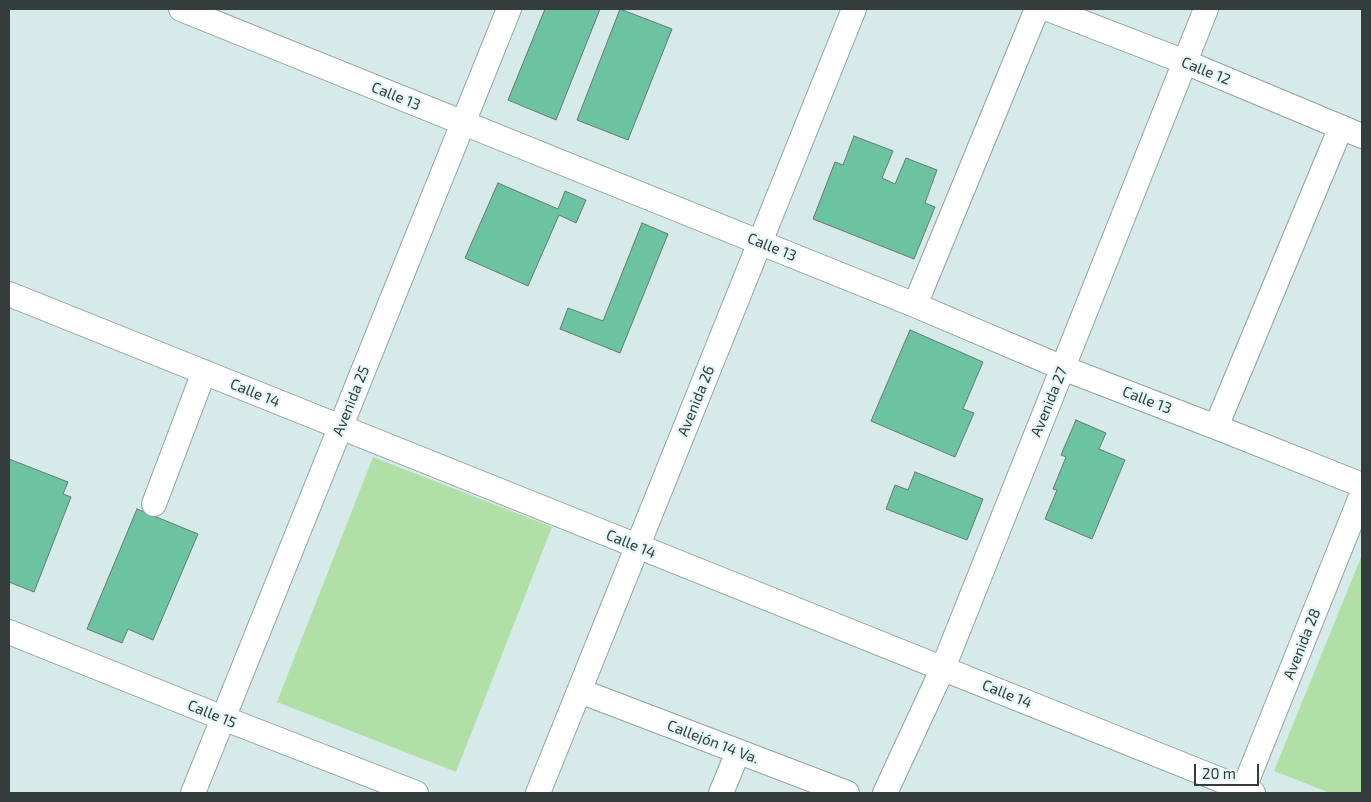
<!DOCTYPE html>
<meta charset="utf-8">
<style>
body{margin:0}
#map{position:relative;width:1371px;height:802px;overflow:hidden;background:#d6eae9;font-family:"Exo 2",sans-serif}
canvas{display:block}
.frame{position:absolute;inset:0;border:10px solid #353c3c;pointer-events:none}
.scale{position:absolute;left:1194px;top:764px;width:65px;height:22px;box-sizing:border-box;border:2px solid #353c3c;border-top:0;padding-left:6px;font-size:15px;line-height:18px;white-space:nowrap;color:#353c3c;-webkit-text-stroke:4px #e3f7f6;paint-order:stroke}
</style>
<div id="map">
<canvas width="1371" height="802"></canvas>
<div class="frame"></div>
<div class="scale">20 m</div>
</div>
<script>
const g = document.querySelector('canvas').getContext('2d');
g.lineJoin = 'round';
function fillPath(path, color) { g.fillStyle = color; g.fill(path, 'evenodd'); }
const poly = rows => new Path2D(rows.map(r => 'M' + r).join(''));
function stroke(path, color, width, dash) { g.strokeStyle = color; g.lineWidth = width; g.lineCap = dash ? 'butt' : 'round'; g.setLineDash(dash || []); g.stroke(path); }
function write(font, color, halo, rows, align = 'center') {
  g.font = font + ' "Exo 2",sans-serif'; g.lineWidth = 4.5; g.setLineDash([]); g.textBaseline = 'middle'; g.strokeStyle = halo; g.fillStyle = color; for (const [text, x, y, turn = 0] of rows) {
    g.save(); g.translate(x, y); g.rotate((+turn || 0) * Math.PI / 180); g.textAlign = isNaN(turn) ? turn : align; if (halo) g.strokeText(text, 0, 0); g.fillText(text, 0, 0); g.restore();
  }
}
fillPath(poly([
 [373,457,552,527,456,772,277,702],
 [1362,555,1362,793,1330,793,1274,771]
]), '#b1e0a7');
const building = poly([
 [545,9,600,9,556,120,508,100,545,9],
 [620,9,672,29,628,140,577,120,620,9],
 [854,136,893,151,882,178,895,184,906,158,937,170,925,203,935,207,914,259,813,219,835,162,843,165,854,136],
 [498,183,558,209,565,191,586,200,576,223,559,215,528,286,465,258,498,183],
 [642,223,668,234,620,353,560,329,568,308,603,321,642,223],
 [910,330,983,362,963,409,974,413,955,457,871,421,910,330],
 [1076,420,1106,433,1099,449,1125,460,1092,539,1045,519,1057,490,1053,489,1066,457,1061,455,1076,420],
 [9,459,68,482,63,494,71,497,34,592,9,582,9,459],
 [915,472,983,499,967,540,886,509,895,485,908,490,915,472],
 [137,509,198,534,153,640,128,629,122,643,87,629,137,509]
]);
fillPath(building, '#6bc3a2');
stroke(building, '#697972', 1);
const minor = poly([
 [181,9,915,305,1063,368,1216,427,1362,485],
 [1048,9,1185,62,1362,136],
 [9,294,1253,793],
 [915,305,1037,9],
 [1216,427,1341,127],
 [154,504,204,372],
 [9,632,223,718,416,793],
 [580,691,847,793],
 [193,793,509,9],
 [538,793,854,9],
 [721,793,738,752],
 [885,793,943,668,1206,9],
 [1242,793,1362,494]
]);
stroke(minor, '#8fa2a1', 26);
stroke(minor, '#fff', 24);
write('15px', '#353c3c', '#e3f7f6', [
 ["Calle 12",1206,71,22],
 ["Calle 13",396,96,22],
 ["Calle 13",772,247,22],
 ["Calle 14",255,393,22],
 ["Calle 13",1147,400,21],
 ["Avenida 25",351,401,-68],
 ["Avenida 26",696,401,-68],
 ["Avenida 27",1049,402,-68],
 ["Calle 14",631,544,22],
 ["Avenida 28",1302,644,-68],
 ["Calle 14",1007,694,22],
 ["Calle 15",212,714,22],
 ["Callejón 14 Va.",713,742,21]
]);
</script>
